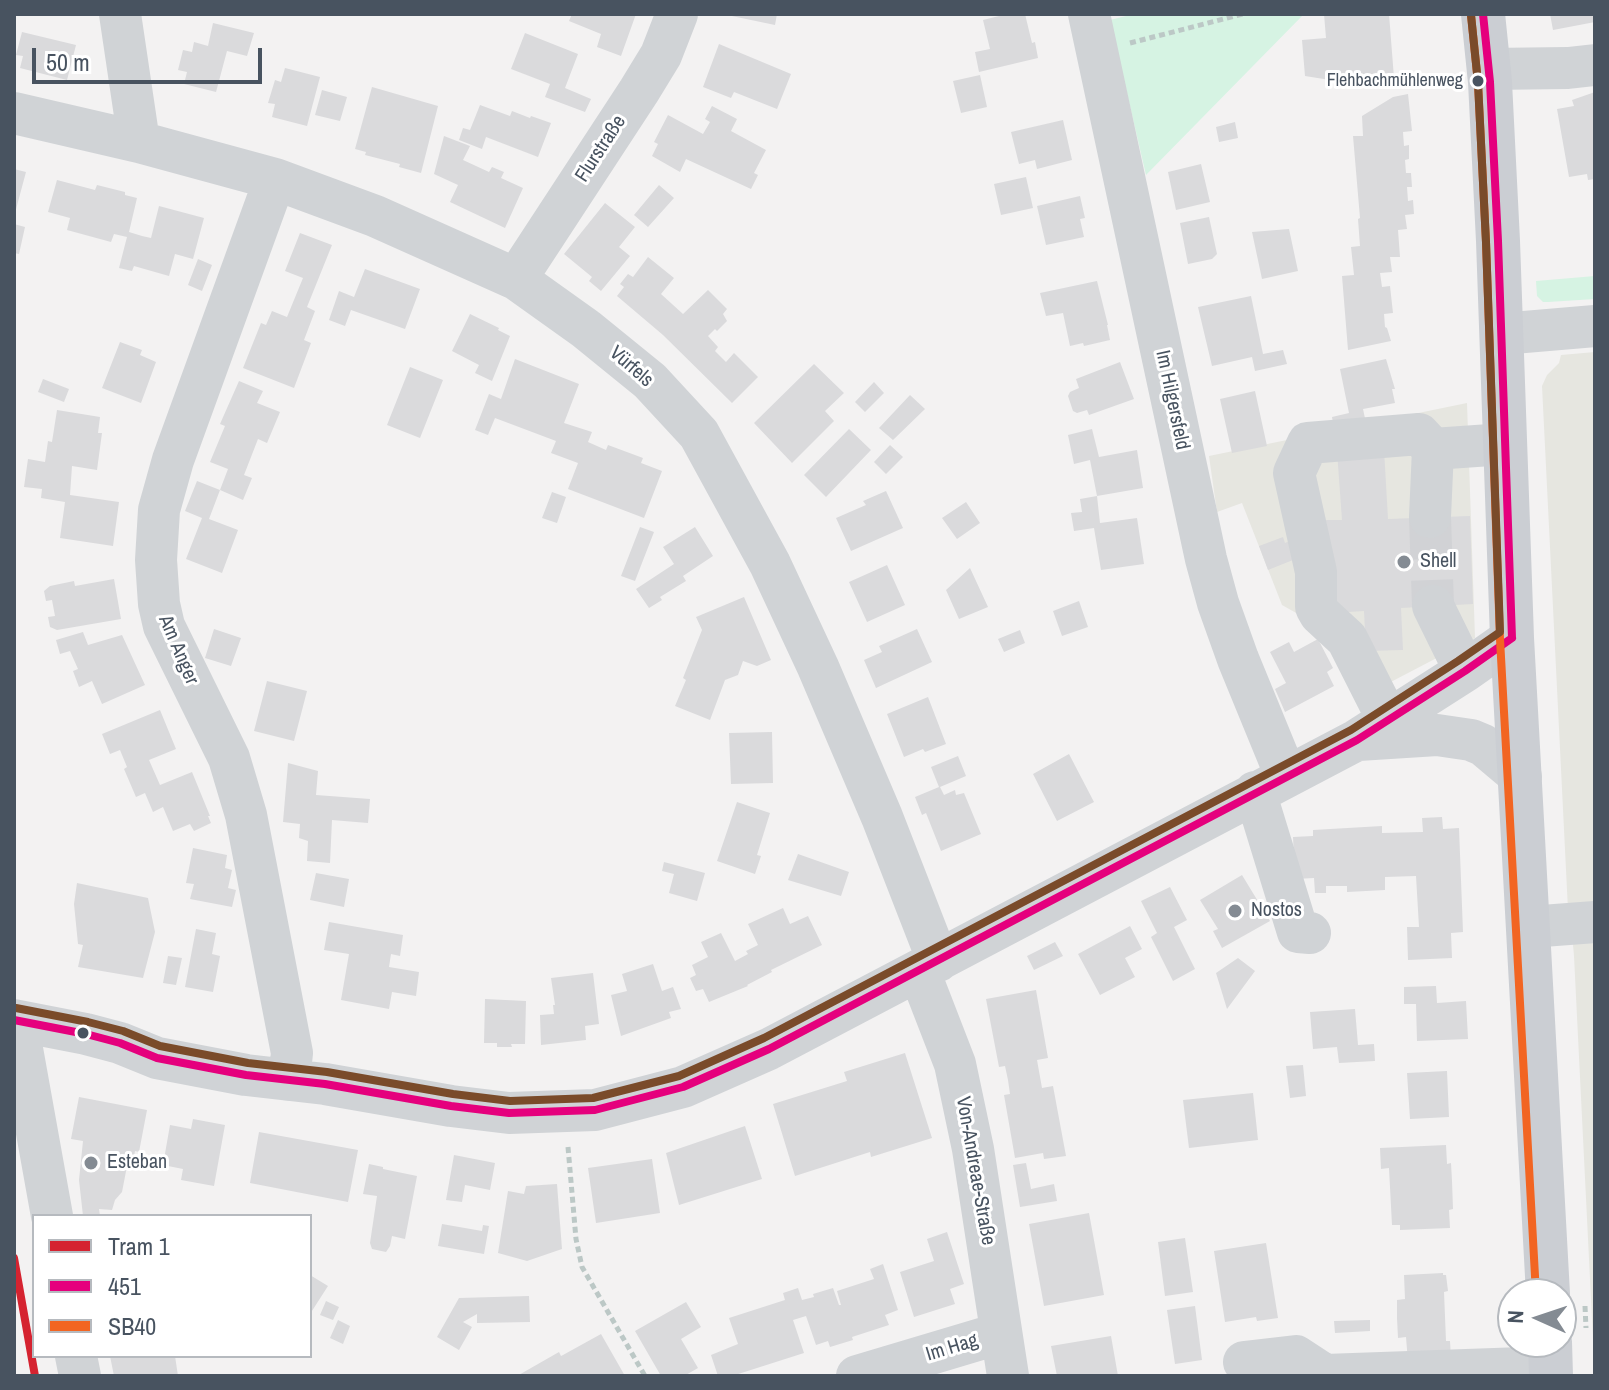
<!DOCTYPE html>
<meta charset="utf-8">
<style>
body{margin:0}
#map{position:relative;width:1609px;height:1390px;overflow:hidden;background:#f3f2f2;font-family:"Archivo Narrow",sans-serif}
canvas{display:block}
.frame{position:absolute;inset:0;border:16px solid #485360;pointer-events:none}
.legend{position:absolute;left:32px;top:1214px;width:280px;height:144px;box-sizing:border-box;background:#fff;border:2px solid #b6babf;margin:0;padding:10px 14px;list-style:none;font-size:24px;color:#485360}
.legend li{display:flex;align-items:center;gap:16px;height:40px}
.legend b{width:40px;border:2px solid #b6babf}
.north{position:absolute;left:1497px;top:1278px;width:80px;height:80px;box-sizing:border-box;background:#fff;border:2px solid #b6babf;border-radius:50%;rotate:273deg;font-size:22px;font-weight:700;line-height:32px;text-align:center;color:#485360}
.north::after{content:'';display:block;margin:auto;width:28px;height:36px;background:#848b93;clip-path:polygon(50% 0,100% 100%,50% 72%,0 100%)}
.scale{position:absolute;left:32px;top:48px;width:230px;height:36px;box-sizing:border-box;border:4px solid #485360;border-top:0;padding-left:10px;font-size:24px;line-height:28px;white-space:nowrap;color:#485360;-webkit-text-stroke:6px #fff;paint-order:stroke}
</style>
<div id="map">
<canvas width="1609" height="1390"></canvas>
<div class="frame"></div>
<ul class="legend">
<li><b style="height:10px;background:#d52330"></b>Tram 1</li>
<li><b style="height:10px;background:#e5007d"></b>451</li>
<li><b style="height:10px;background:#f26522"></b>SB40</li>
</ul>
<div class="north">N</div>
<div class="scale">50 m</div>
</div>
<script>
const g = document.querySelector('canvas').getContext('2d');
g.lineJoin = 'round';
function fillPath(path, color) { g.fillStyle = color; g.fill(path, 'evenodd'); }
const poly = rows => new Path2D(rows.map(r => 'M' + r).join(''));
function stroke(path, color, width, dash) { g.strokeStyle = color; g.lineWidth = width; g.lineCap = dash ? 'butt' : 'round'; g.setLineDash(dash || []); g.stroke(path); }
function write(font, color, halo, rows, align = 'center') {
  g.font = font + ' "Archivo Narrow",sans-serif'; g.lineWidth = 6; g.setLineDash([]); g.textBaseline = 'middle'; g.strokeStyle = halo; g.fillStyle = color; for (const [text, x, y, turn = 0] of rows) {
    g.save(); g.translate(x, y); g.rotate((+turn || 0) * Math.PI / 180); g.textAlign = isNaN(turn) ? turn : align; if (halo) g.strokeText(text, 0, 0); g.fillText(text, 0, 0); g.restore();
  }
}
fillPath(poly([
 [1595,352,1595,1360,1594,1360,1574,956,1570,911,1568,910,1542,386,1547,375,1559,363,1561,355],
 [1467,403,1475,638,1364,696,1330,632,1282,605,1242,503,1217,512,1209,456]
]), '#e6e6e0');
fillPath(poly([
 [1134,14,1304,14,1146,175,1110,20],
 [1595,276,1595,299,1548,302,1543,302,1537,296,1536,281]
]), '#d6f3e3');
fillPath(poly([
 [572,14,636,14,621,56,597,47,601,34,569,21],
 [727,14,777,14,775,25,727,15],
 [1007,14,1025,14,1032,43,1035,42,1038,58,979,72,975,52,990,49,983,20],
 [1324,14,1389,14,1394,78,1330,82,1330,80,1305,76,1302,40,1326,38],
 [1550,14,1595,14,1595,22,1553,30],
 [213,23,254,33,247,56,227,51,216,92,184,84,187,72,178,70,183,50,192,52,194,42,208,46],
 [22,32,76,45,67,80,20,68,23,56,16,55],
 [525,33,578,54,565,88,591,99,585,112,545,97,550,84,511,69],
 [719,44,791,74,777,109,734,92,731,98,703,87],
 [285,68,320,77,307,126,272,117,275,104,268,103,275,80,281,82],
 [980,75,987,107,961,113,953,81],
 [372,87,438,106,421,173,399,167,400,164,365,155,366,152,355,149],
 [322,90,347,97,340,121,315,115],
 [1595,92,1595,179,1588,180,1587,174,1569,177,1557,109,1574,106,1572,100],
 [1408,94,1412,131,1403,132,1404,146,1409,145,1409,159,1405,160,1406,173,1411,173,1412,187,1407,187,1408,201,1413,200,1414,214,1405,215,1407,229,1398,230,1400,257,1390,257,1392,272,1380,273,1382,287,1390,286,1393,313,1384,314,1385,327,1387,328,1391,341,1348,350,1342,276,1354,275,1351,247,1360,246,1358,219,1360,218,1353,136,1363,136,1362,116,1393,97],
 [480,105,510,116,512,111,530,118,531,116,551,123,538,157,486,137,482,149,459,140,463,128,470,130],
 [712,106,737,119,731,131,766,150,754,173,758,175,751,189,686,159,680,172,652,156,658,144,654,142,668,115,703,134,710,122,705,119],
 [1063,120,1072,160,1037,169,1035,160,1019,164,1011,132],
 [1235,122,1238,138,1219,142,1216,127],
 [444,136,470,146,463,160,489,172,492,167,504,172,501,178,523,188,505,228,450,202,458,185,434,174],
 [1201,164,1210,202,1176,210,1168,172],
 [14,169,26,172,15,213,14,212],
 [1026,177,1033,208,1001,215,994,184],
 [57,180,95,190,97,185,125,192,125,195,137,198,129,232,142,236,151,238,159,206,204,218,193,259,175,254,169,276,134,266,132,271,119,268,127,237,114,234,111,242,67,230,70,218,48,212],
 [659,185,674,198,648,227,634,215],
 [1080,196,1085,218,1080,219,1084,237,1046,245,1037,206],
 [605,203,635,227,619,247,630,256,601,291,589,281,592,277,564,254],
 [1209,217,1217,254,1212,259,1188,264,1180,223],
 [14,224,25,227,19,254,14,253],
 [1289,229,1298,271,1262,279,1252,232],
 [300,233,332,245,307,307,315,311,304,340,311,343,294,388,243,368,261,323,266,325,272,311,287,317,303,278,285,271],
 [648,257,674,278,661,294,683,314,708,290,727,309,723,314,727,321,717,331,715,329,708,336,718,347,715,351,726,362,734,353,758,377,732,403,663,335,617,296,624,287,620,284,628,274,633,277],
 [198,259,212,265,202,291,188,285],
 [365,269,420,289,405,329,351,310,345,326,329,320,339,291,354,297],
 [1097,281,1108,325,1107,325,1110,340,1084,346,1083,343,1070,346,1063,313,1046,316,1040,293],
 [1251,296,1263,354,1283,350,1287,364,1255,371,1252,357,1212,366,1198,307],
 [470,314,499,328,498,330,510,336,492,381,475,373,479,365,452,351],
 [120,342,142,350,140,355,156,362,141,403,102,388],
 [515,359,579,384,564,423,592,432,588,442,606,450,608,445,643,458,641,463,662,471,644,518,568,489,578,463,551,453,556,441,495,418,488,435,475,430,489,394,501,399],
 [1386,359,1395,389,1392,389,1395,403,1363,409,1366,423,1334,429,1332,417,1349,413,1340,369],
 [1120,362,1134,399,1089,415,1087,410,1077,413,1073,411,1068,396,1070,392,1079,388,1076,379],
 [814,364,844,393,825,411,834,421,792,463,754,423],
 [410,367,443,380,420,438,387,425],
 [43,379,69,389,64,402,38,392],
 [239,381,263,391,257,403,280,412,267,443,258,439,244,475,252,478,243,500,220,490,228,469,210,462,225,426,220,424],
 [874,382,884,393,865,412,855,402],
 [1255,391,1267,446,1232,453,1220,399],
 [910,395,925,409,893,440,879,428],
 [57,410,100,417,98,433,102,433,97,470,72,466,70,495,119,502,113,546,60,538,65,502,41,498,42,489,24,487,28,459,45,462,48,441,52,442],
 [849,429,871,450,826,497,804,475],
 [1092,429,1099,457,1137,450,1143,488,1097,496,1090,460,1074,464,1068,435],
 [890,445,903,457,886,474,874,462],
 [1384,449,1388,519,1470,516,1473,604,1401,608,1403,650,1366,651,1364,611,1332,613,1326,520,1342,520,1337,451],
 [197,481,220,490,209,519,238,530,222,573,186,559,202,518,185,511],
 [886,491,903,528,851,551,836,518,866,505,863,501],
 [552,492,566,497,557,523,542,518],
 [1097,496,1100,523,1137,518,1144,564,1101,570,1094,528,1074,531,1071,513,1082,512,1080,499],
 [966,502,980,523,957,539,942,518],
 [640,527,654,532,635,581,621,576],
 [695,527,713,556,683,576,686,581,660,597,662,600,649,608,636,589,674,564,663,547],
 [1283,537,1285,543,1299,537,1293,560,1268,570,1259,546],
 [887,565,905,605,867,622,849,582],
 [970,568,988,607,959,619,946,590],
 [114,579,121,619,57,630,50,627,48,617,55,616,52,600,46,601,44,591,50,586,74,581,75,586],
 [744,597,771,660,757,666,743,661,738,675,725,680,710,720,675,706,686,680,683,678,702,630,696,617],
 [1079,601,1088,627,1062,636,1053,611],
 [214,629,241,638,231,666,205,658],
 [917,629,932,662,876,688,864,660,882,652,879,646],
 [1020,630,1025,643,1004,652,998,639],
 [83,632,88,645,122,635,145,685,102,704,92,681,79,687,73,671,78,669,70,651,60,654,56,640],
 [1318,639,1333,668,1327,672,1334,686,1285,712,1275,689,1286,683,1270,652,1289,642,1294,652],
 [267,681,307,691,294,741,254,731],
 [928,697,946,744,925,752,923,749,904,757,887,714],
 [160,710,176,749,149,760,160,785,192,772,210,816,208,816,211,823,194,831,190,824,173,831,163,807,153,812,145,793,136,797,124,769,127,767,120,750,110,754,102,734],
 [772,732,773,783,731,784,729,733],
 [1069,754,1094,802,1057,821,1033,774],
 [958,756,966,776,940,787,944,795,955,790,956,795,964,793,981,834,941,851,926,813,922,815,915,797,939,787,931,767],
 [288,763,318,771,316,795,370,799,368,823,332,820,330,863,307,861,308,841,299,838,300,824,283,822],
 [737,802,770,813,757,855,761,856,755,874,717,861],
 [1442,817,1443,829,1459,828,1463,932,1451,933,1452,958,1408,960,1407,927,1419,927,1416,876,1385,877,1385,890,1347,892,1347,886,1326,886,1326,893,1315,893,1314,878,1295,879,1293,837,1313,836,1313,830,1382,826,1382,833,1423,832,1422,818],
 [193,848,227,855,225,868,232,870,228,888,236,890,232,907,190,899,194,884,186,883],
 [798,854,849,872,841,896,788,880],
 [664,862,705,873,697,901,669,893,674,874,662,871],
 [316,873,349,879,344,907,310,900],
 [1242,875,1270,921,1222,948,1213,931,1218,929,1200,900],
 [77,883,148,898,155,932,143,978,78,967,83,945,78,944,74,904],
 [1170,887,1187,920,1174,927,1195,969,1173,981,1151,937,1157,933,1141,901],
 [783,908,790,924,808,916,822,945,771,970,772,972,747,985,748,986,709,1002,703,989,696,991,690,978,696,975,692,965,708,957,701,942,721,933,735,961,748,954,746,951,758,945,748,924],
 [329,922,403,935,400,956,391,954,389,967,419,972,416,996,392,992,389,1009,341,1000,349,954,324,950],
 [1130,926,1142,949,1125,958,1135,977,1100,995,1078,954],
 [196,929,216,933,212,954,220,956,213,992,185,987],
 [1055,942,1063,956,1034,970,1027,956],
 [168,956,182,958,176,985,163,983],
 [1238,958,1255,971,1227,1009,1216,973],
 [653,964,662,991,673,987,681,1009,669,1012,671,1018,621,1036,611,995,627,991,622,974],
 [593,973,599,1024,585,1026,586,1040,541,1045,540,1015,554,1014,553,1005,555,1005,551,978],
 [1436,986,1437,1003,1466,1001,1468,1039,1417,1041,1416,1004,1404,1004,1404,987],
 [1036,990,1048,1058,1037,1060,1042,1088,1053,1086,1066,1156,1044,1159,1043,1153,1015,1158,1004,1095,1010,1094,1008,1080,1005,1066,999,1067,986,999],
 [485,999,526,1001,525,1044,511,1044,512,1047,497,1047,497,1043,484,1043],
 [1355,1009,1358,1045,1374,1044,1375,1061,1339,1063,1337,1047,1313,1049,1310,1012],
 [905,1053,932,1138,871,1157,870,1152,795,1176,773,1104,847,1081,844,1072],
 [1303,1065,1306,1096,1290,1098,1286,1066],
 [1447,1071,1449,1117,1410,1119,1407,1073],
 [1253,1093,1258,1140,1189,1148,1183,1100],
 [79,1097,147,1110,139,1152,135,1151,133,1162,128,1161,122,1192,115,1200,112,1210,99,1209,100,1216,83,1216,79,1180,83,1141,71,1139],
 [193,1119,225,1125,214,1186,181,1180,183,1169,163,1165,170,1125,191,1129],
 [745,1126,762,1179,679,1205,666,1153],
 [259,1132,358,1150,348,1202,250,1183],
 [1446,1145,1447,1164,1451,1163,1452,1181,1453,1209,1449,1210,1450,1228,1400,1230,1400,1225,1392,1225,1389,1168,1381,1169,1380,1148],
 [454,1155,495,1163,490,1190,465,1185,462,1202,446,1200],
 [652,1159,660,1213,596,1223,588,1168],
 [1026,1163,1031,1189,1054,1184,1057,1201,1020,1207,1013,1165],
 [369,1164,383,1167,383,1169,417,1176,405,1239,392,1236,390,1246,386,1252,372,1249,370,1243,377,1196,363,1194],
 [557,1184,562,1249,527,1261,498,1253,508,1191,524,1194,526,1186],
 [1089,1213,1104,1295,1044,1306,1029,1224],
 [442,1224,482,1231,483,1225,489,1226,484,1254,438,1246],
 [947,1232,964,1284,950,1289,955,1304,914,1317,900,1272,934,1261,927,1239],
 [1185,1238,1193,1292,1165,1296,1158,1242],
 [1266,1243,1278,1318,1257,1321,1256,1317,1225,1322,1214,1251],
 [883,1264,898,1310,885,1315,889,1325,852,1337,853,1340,830,1347,828,1341,816,1345,806,1316,793,1320,804,1353,732,1376,718,1376,711,1355,738,1344,729,1318,785,1300,783,1293,798,1288,802,1300,814,1297,813,1294,833,1288,839,1305,841,1305,837,1291,874,1279,870,1269],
 [1443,1273,1443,1275,1446,1275,1448,1291,1444,1292,1446,1341,1450,1341,1451,1358,1408,1362,1406,1337,1398,1338,1397,1318,1397,1300,1405,1299,1404,1275],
 [310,1275,328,1286,310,1314],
 [529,1296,530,1322,477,1323,477,1314,463,1322,472,1327,459,1350,437,1337,459,1298],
 [326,1301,339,1307,333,1320,320,1315],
 [686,1302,701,1327,681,1339,698,1368,684,1376,661,1376,635,1331],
 [1195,1306,1202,1360,1175,1364,1167,1310],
 [338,1320,350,1326,343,1344,330,1338],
 [1370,1320,1370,1331,1335,1333,1334,1321],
 [601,1334,625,1376,517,1376,559,1352,561,1356,563,1355],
 [1111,1336,1118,1376,1057,1376,1051,1346],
 [110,1356,175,1356,178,1376,114,1376]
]), '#dadadc');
stroke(poly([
 [1430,517,1433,606]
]), '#d1d2d5', 42, [42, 21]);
stroke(poly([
 [1130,43,1243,14],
 [568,1147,576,1239,582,1267,645,1376],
 [1585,1306,1586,1328]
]), '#bcc8c6', 5, [6, 4]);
stroke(poly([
 [120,14,139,142],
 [1089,14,1206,559,1218,603,1238,659,1286,776],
 [1489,69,1568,68,1595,65],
 [14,113,139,142,275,179,375,216,516,279,586,329,650,381,699,434,770,564,818,667,882,817,938,961],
 [275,179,173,460,159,510,156,560,159,604,164,626,229,758,246,815,292,1053,289,1080],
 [516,279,639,91,661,55,677,14],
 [1501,334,1595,326],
 [1430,517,1433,449,1505,444],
 [1433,606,1465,671],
 [1388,720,1347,639,1320,614,1316,607,1316,572,1294,473,1308,443,1419,434,1433,449],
 [1358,740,1437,735,1471,740,1483,745,1521,777],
 [1255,792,1298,932,1310,933],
 [1529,927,1595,922],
 [919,971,955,1064,973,1149,1008,1376],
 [14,1020,86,1034,120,1043,157,1058,246,1075,325,1084,451,1106,509,1113,595,1110,683,1087,769,1049,1357,740,1465,671,1512,638],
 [17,1021,52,1216],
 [76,1356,80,1376],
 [1244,1362,1296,1356,1325,1375,1551,1367],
 [857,1376,1001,1333]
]), '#d0d3d6', 42);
stroke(poly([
 [1483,14,1490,82,1498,241,1512,638,1548,1294],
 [1550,1342,1551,1376]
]), '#cbced3', 44);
stroke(poly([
 [1483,14,1490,82,1498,241,1512,638],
 [14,1020,86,1034,120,1043,157,1058,246,1075,325,1084,451,1106,509,1113,595,1110,683,1087,769,1049,1357,740,1465,671,1512,638]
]), '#e5007d', 8);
stroke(poly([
 [1471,15,1478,83,1486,242,1500,639,1536,1294]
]), '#f26522', 8);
stroke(poly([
 [16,1008,88,1022,123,1031,160,1046,248,1063,327,1072,453,1094,510,1101,593,1098,679,1076,764,1038,1351,730,1458,661,1500,632,1486,242,1478,83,1471,15]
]), '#7a4b2a', 8);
stroke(poly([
 [14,1258,35,1376]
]), '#d52330', 8);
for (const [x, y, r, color] of [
 [1478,81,7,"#485360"],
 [1404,562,8,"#848b93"],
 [1235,911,8,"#848b93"],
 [83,1033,7,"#485360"],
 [91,1163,8,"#848b93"]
]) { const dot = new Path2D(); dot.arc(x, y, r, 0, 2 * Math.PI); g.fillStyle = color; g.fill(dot); stroke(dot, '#fff', 3); }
write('18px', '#485360', '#fff', [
 ["Flehbachmühlenweg",1463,81]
], 'right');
write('20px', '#485360', '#fff', [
 ["Flurstraße",601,149,-57],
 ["Vürfels",631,367,41],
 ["Im Hilgersfeld",1172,400,78],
 ["Am Anger",178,650,67],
 ["Von-Andreae-Straße",975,1171,80],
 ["Im Hag",952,1348,-17]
]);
write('20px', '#485360', '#fff', [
 ["Shell",1420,562],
 ["Nostos",1251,911],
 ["Esteban",107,1163]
], 'left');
</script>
